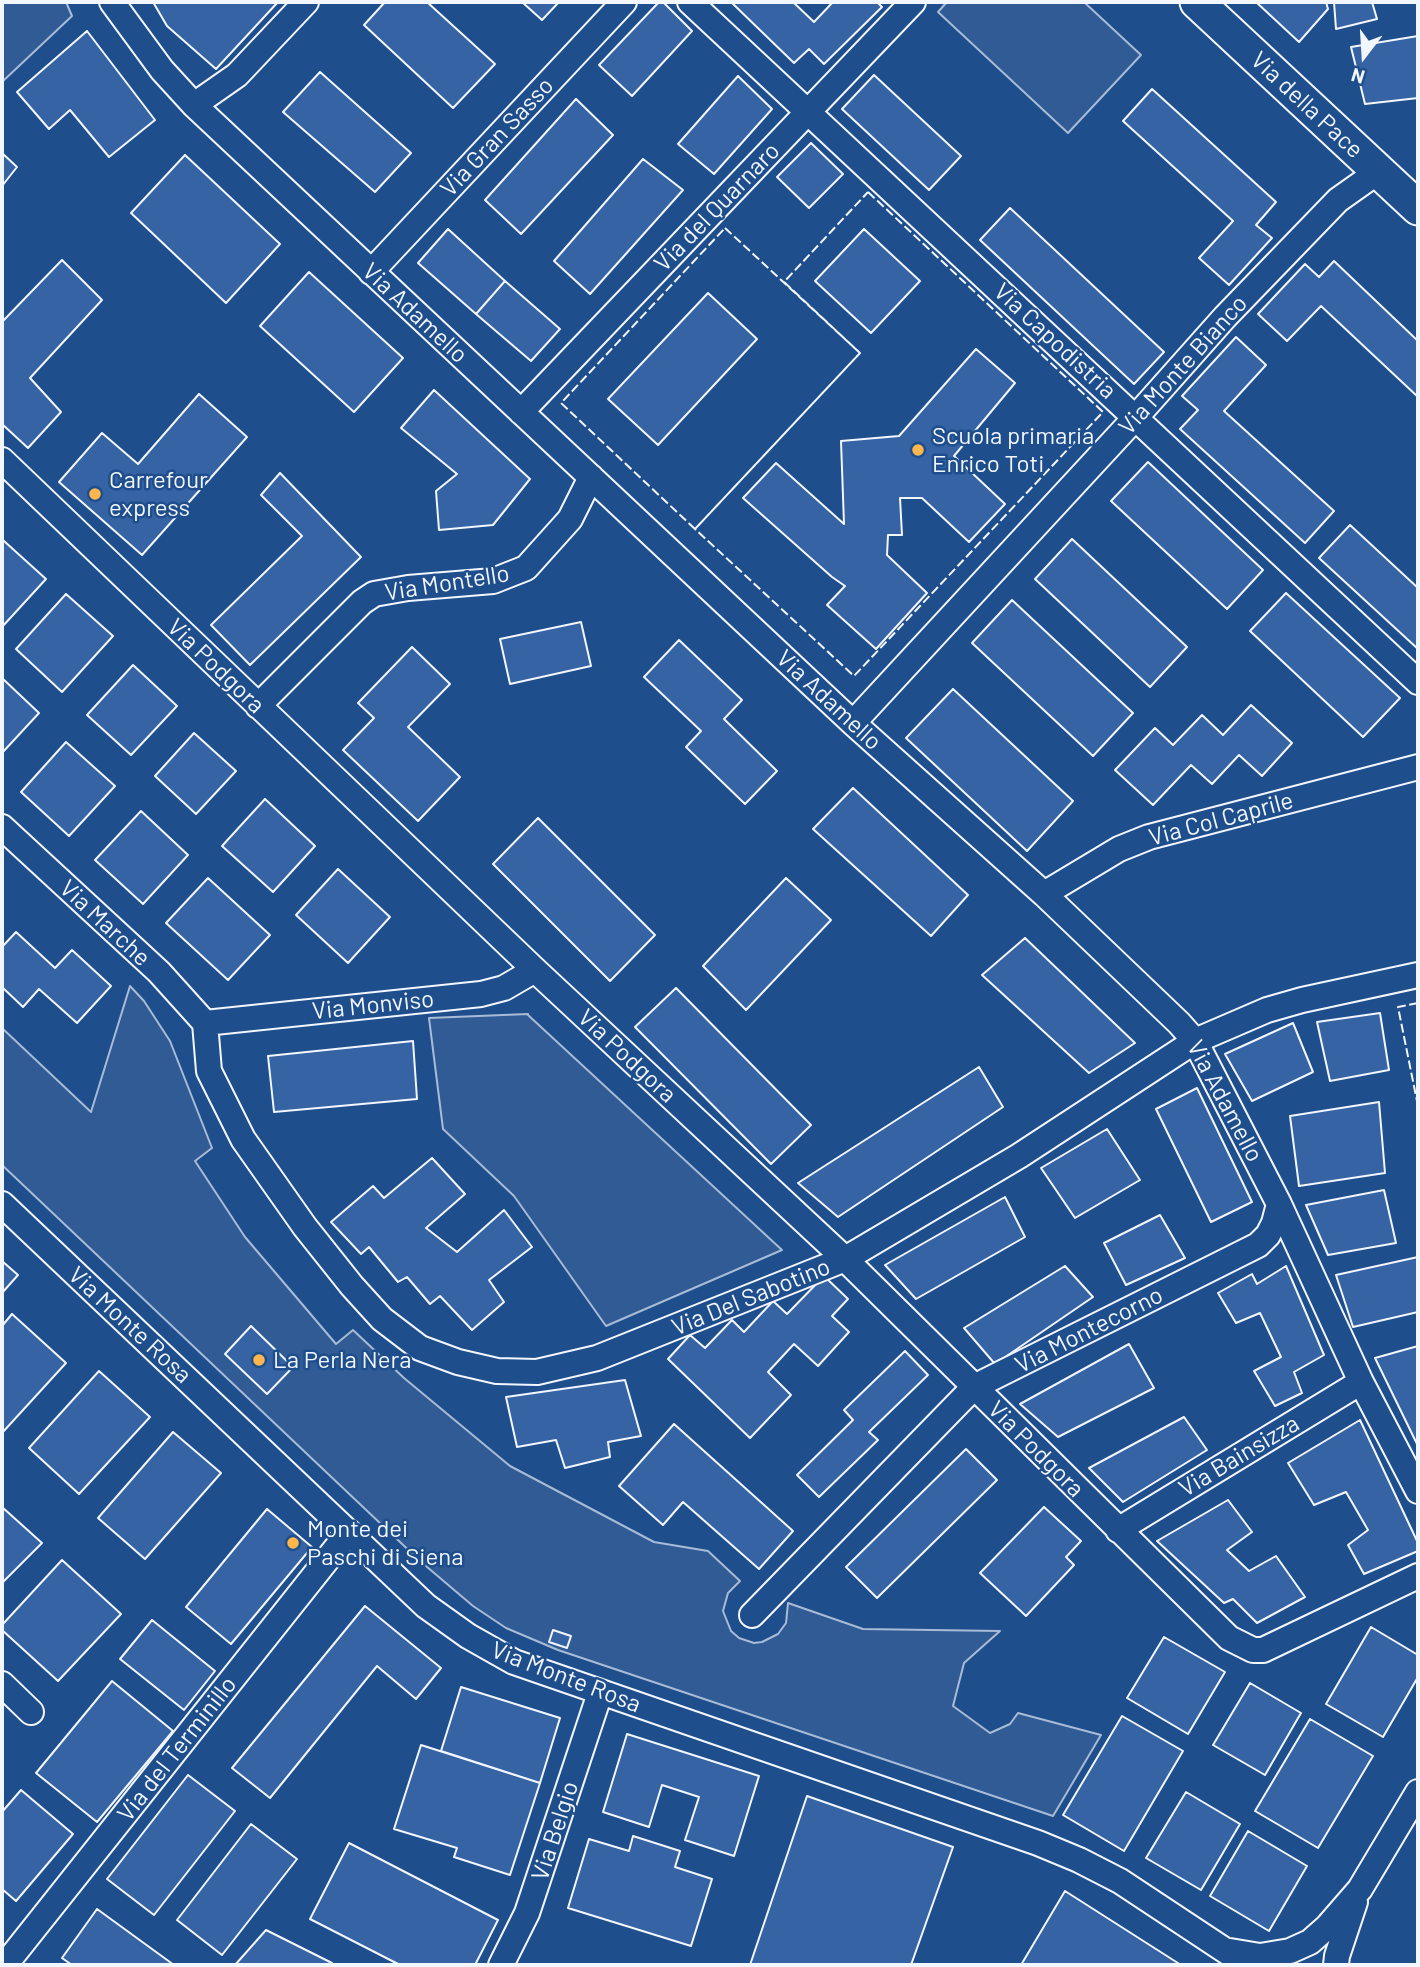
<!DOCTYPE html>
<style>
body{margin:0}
#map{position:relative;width:1420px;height:1967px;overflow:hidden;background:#1f4e8c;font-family:Barlow,sans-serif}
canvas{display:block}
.frame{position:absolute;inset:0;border:4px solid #f2f6ff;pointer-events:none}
.north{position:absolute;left:1329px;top:21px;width:70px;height:70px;-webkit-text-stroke:5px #1f4e8c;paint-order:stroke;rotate:197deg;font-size:19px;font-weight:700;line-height:28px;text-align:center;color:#f2f6ff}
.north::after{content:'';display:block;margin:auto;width:24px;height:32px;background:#f2f6ff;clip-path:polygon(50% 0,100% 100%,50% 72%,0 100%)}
</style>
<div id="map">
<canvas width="1420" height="1967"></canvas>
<div class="frame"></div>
<div class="north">N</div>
</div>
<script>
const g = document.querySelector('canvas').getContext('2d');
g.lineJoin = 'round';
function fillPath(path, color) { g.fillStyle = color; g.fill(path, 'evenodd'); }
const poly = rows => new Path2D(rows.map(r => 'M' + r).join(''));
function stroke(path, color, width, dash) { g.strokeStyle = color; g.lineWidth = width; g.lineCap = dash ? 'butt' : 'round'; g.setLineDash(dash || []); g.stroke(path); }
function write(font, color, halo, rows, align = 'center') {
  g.font = font + ' Barlow,sans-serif'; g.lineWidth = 5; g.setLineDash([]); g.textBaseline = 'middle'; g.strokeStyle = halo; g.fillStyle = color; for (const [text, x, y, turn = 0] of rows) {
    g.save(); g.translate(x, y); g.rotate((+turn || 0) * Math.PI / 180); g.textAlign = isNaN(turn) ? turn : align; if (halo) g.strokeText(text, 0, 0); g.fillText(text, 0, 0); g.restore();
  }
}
const green = poly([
 [2,2,66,2,72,16,2,82,2,2],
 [947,2,1084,2,1141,55,1068,133,938,12,947,2],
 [130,986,144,1001,170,1041,212,1148,195,1161,245,1237,336,1344,353,1330,404,1378,510,1466,654,1542,708,1551,740,1581,728,1593,723,1611,731,1631,739,1638,754,1643,762,1642,778,1634,786,1623,788,1603,863,1629,1000,1631,964,1663,953,1706,990,1733,1010,1724,1018,1713,1101,1735,1053,1816,558,1650,506,1628,473,1606,420,1561,2,1165,2,1028,91,1112,130,986],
 [528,1014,528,1015,782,1250,606,1326,514,1196,443,1129,429,1018,528,1014]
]);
fillPath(green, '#305b95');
stroke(green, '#a8bbd7', 2);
const building = poly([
 [153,2,278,2,216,69,167,26,153,2],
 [385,2,427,2,495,64,453,108,364,25,385,2],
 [522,2,559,2,542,20,522,2],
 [659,2,663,2,692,31,632,96,599,65,659,2],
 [731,2,793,2,814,22,833,2,877,2,882,7,824,64,809,49,794,63,731,2],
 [1256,2,1326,2,1328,9,1299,42,1256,2],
 [1334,2,1372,2,1377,19,1336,29,1334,2],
 [87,31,155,120,109,157,70,110,49,129,17,92,87,31],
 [1418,36,1418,98,1365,104,1351,47,1418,36],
 [320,72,411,153,375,192,283,112,320,72],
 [874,75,961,156,929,190,842,109,874,75],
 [738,76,772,109,714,174,678,144,738,76],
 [1152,89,1276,202,1256,225,1272,238,1229,285,1199,258,1233,221,1123,121,1152,89],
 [576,99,613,135,521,234,485,200,576,99],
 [811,143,843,174,809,208,777,177,811,143],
 [2,153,17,167,2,186,2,153],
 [185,155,280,244,226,303,131,213,185,155],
 [643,159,683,190,590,294,554,261,643,159],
 [1010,208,1164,352,1134,384,980,240,1010,208],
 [448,229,505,281,476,314,418,263,448,229],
 [864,229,920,281,871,333,815,281,864,229],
 [62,260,102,300,30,378,61,412,28,448,2,424,2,322,62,260],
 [1334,261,1418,341,1418,397,1321,306,1287,341,1258,314,1305,264,1319,277,1334,261],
 [309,272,403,358,354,412,260,326,309,272],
 [505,281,560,329,531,361,476,314,505,281],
 [708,293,757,339,658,445,608,399,708,293],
 [1236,337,1266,365,1224,411,1334,511,1305,543,1180,429,1198,410,1182,396,1236,337],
 [976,349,1015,383,954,456,1005,504,969,542,922,498,900,498,902,535,888,535,887,555,927,593,876,649,827,605,845,586,832,577,743,498,776,463,844,524,841,441,899,436,976,349],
 [434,390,530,479,493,525,439,530,436,491,457,474,401,428,434,390],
 [199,394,247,437,142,555,59,482,102,433,138,464,199,394],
 [1148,462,1263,570,1227,609,1111,501,1148,462],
 [280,473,361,557,250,665,211,625,302,536,261,495,280,473],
 [1350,525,1418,588,1418,649,1319,558,1350,525],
 [1072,539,1187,647,1150,687,1035,579,1072,539],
 [4,541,46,579,2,627,2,543,4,541],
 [1286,593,1400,698,1363,737,1250,631,1286,593],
 [66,594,113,636,62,692,16,649,66,594],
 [1012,600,1133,713,1093,756,972,643,1012,600],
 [581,622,591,666,510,684,500,639,581,622],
 [679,640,742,700,724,719,777,771,745,804,686,747,701,731,644,677,679,640],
 [412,647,450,684,408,727,460,777,418,821,343,750,374,718,358,703,412,647],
 [133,665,177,706,131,755,87,715,133,665],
 [2,678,39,713,2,753,2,678],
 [953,689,1073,801,1027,851,906,738,953,689],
 [1251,705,1292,743,1262,776,1239,755,1212,784,1191,765,1153,805,1115,770,1155,728,1173,745,1202,715,1223,735,1251,705],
 [194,733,236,771,196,814,155,776,194,733],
 [66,742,115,786,69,836,21,792,66,742],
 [853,788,968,895,931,936,813,829,853,788],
 [265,799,315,846,273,892,222,846,265,799],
 [141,811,188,855,143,904,95,860,141,811],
 [538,818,655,935,610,981,493,864,538,818],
 [338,869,390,917,348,963,296,915,338,869],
 [208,878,270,935,228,980,166,923,208,878],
 [786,878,831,920,746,1010,703,966,786,878],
 [16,932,55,968,72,950,111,986,77,1023,39,989,23,1007,2,987,2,947,16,932],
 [1025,938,1135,1043,1089,1073,982,975,1025,938],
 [676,988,811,1125,771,1164,635,1027,676,988],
 [1380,1013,1389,1070,1330,1081,1317,1022,1380,1013],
 [1293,1023,1313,1072,1252,1101,1225,1054,1293,1023],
 [413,1041,417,1099,274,1112,268,1056,413,1041],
 [979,1067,1003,1107,838,1217,798,1183,979,1067],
 [1197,1088,1252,1202,1211,1222,1156,1109,1197,1088],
 [1379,1102,1385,1173,1299,1186,1290,1116,1379,1102],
 [1107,1129,1140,1180,1075,1218,1041,1168,1107,1129],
 [432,1158,465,1194,426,1228,457,1252,504,1210,532,1247,489,1280,504,1302,472,1330,440,1296,430,1304,407,1277,398,1282,369,1247,361,1254,331,1222,373,1186,384,1198,432,1158],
 [1384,1190,1396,1243,1328,1255,1306,1205,1384,1190],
 [1005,1197,1025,1237,916,1299,885,1265,1005,1197],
 [1160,1215,1185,1258,1126,1285,1104,1243,1160,1215],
 [1418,1257,1418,1312,1353,1327,1336,1275,1418,1257],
 [2,1261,18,1275,2,1293,2,1261],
 [1065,1266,1093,1297,995,1364,964,1328,1065,1266],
 [1286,1266,1324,1355,1294,1372,1302,1393,1275,1406,1254,1371,1281,1357,1260,1313,1236,1323,1218,1293,1252,1274,1257,1284,1286,1266],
 [824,1276,848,1299,832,1316,849,1332,818,1366,794,1344,768,1372,791,1395,750,1438,668,1359,690,1335,705,1348,732,1320,744,1332,773,1301,787,1314,824,1276],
 [12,1314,66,1363,2,1433,2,1326,12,1314],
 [251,1326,293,1367,267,1394,225,1354,251,1326],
 [1129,1344,1154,1388,1058,1437,1020,1404,1129,1344],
 [1418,1346,1418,1446,1375,1358,1418,1346],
 [905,1351,928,1375,869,1432,878,1440,819,1497,797,1475,853,1420,844,1410,905,1351],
 [99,1371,150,1417,79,1494,29,1448,99,1371],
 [625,1380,641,1436,608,1442,610,1457,565,1468,556,1440,517,1447,506,1397,625,1380],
 [1184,1417,1207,1450,1123,1502,1089,1468,1184,1417],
 [1360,1420,1418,1543,1418,1551,1364,1574,1348,1545,1368,1530,1346,1492,1314,1505,1288,1463,1360,1420],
 [674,1424,793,1531,759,1569,683,1502,663,1525,619,1486,674,1424],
 [173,1432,221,1473,145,1559,98,1518,173,1432],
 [966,1449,997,1480,877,1598,846,1567,966,1449],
 [1228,1500,1252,1532,1227,1550,1249,1571,1276,1556,1305,1597,1257,1623,1233,1599,1224,1603,1157,1541,1228,1500],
 [2,1507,42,1543,2,1583,2,1507],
 [1044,1507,1081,1541,1066,1557,1074,1565,1026,1616,980,1573,1044,1507],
 [267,1509,312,1547,231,1644,186,1607,267,1509],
 [62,1560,121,1614,58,1681,2,1630,2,1625,62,1560],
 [365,1606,441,1668,416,1699,377,1666,270,1798,232,1768,365,1606],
 [152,1620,215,1671,184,1710,120,1659,152,1620],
 [1371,1627,1418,1655,1418,1677,1383,1737,1326,1704,1371,1627],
 [553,1630,571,1636,567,1648,549,1642,553,1630],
 [1164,1637,1225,1672,1188,1734,1127,1698,1164,1637],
 [112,1681,173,1731,97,1822,36,1773,112,1681],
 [1250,1683,1301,1713,1265,1775,1213,1745,1250,1683],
 [461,1687,560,1718,540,1783,441,1751,461,1687],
 [1122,1716,1183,1751,1124,1851,1063,1815,1122,1716],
 [1310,1719,1373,1756,1318,1848,1255,1811,1310,1719],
 [627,1734,759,1776,734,1856,685,1840,699,1797,662,1785,649,1827,603,1812,627,1734],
 [421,1745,540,1783,510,1875,454,1857,457,1848,394,1829,421,1745],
 [188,1775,235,1811,154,1915,107,1879,188,1775],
 [21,1790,73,1834,16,1901,2,1889,2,1812,21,1790],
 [1186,1792,1240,1824,1201,1890,1146,1858,1186,1792],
 [807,1796,953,1847,911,1965,750,1965,807,1796],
 [251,1824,297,1859,222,1955,177,1920,251,1824],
 [1248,1831,1307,1866,1269,1931,1210,1896,1248,1831],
 [633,1836,680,1851,675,1867,712,1879,691,1946,568,1908,589,1839,629,1851,633,1836],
 [349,1843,498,1920,475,1965,400,1965,310,1919,349,1843],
 [1065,1891,1181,1965,1021,1965,1065,1891],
 [97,1909,174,1965,72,1965,62,1958,97,1909],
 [266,1930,332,1963,331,1965,235,1965,266,1930]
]);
fillPath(building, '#3563a3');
stroke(building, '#f2f6ff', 2);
const minor = poly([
 [112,2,162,70,194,105,853,723,1044,894,1179,1023,1195,1041,1279,1204,1361,1382,1418,1491],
 [690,2,1418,682],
 [194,105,237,75,306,2],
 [371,272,624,2],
 [521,412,913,2],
 [2,460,535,970,845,1259,1229,1638,1253,1650,1263,1650,1418,1576],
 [258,706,362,602,374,594,408,588,493,581,526,568,570,519,591,477],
 [853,723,1136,417,1225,317,1338,200,1379,171],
 [2,827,159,972,205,1023],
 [1044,894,1119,849,1149,837,1418,767],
 [205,1023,209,1071,243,1139,305,1227,352,1286,382,1319,420,1348,458,1362,497,1371,537,1372,597,1358,845,1259,1019,1156,1195,1041,1267,1010,1302,1000,1418,975],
 [205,1023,481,994,504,988,535,970],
 [2,1204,426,1606,468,1636,514,1662,1038,1843,1079,1860,1120,1881,1247,1965],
 [1118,1530,1361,1382],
 [752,1615,974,1387,1258,1245,1268,1235,1274,1223,1279,1204],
 [2,1684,31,1712],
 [1230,1951,1260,1956,1290,1951,1310,1942,1327,1927,1360,1889,1418,1792],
 [5,1965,349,1532],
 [501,1965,527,1913,600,1693],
 [1336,1965,1337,1956,1355,1902]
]);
const secondary = poly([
 [1197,2,1418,208]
]);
stroke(minor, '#f2f6ff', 28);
stroke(secondary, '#f2f6ff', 37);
stroke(minor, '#1f4e8c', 24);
stroke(secondary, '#1f4e8c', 33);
stroke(poly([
 [868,192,1103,412,854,676,695,529,860,353,784,282,868,192],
 [725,228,860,353,695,529,561,403,725,228],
 [1418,1003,1398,1007,1418,1106]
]), '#f2f6ff', 2, [9, 3.5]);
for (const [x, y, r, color] of [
 [918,450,7,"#ffb74d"],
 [95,494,7,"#ffb74d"],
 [259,1360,7,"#ffb74d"],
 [293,1543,7,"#ffb74d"]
]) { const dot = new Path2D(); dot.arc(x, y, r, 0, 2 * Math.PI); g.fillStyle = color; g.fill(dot); stroke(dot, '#1f4e8c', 2.5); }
write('24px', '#f2f6ff', '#1f4e8c', [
 ["Via della Pace",1307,105,43],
 ["Via Gran Sasso",497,137,-47],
 ["Via del Quarnaro",717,207,-46],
 ["Via Adamello",415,313,43],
 ["Via Capodistria",1055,341,43],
 ["Via Monte Bianco",1183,365,-48],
 ["Via Montello",447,583,-9],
 ["Via Podgora",216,666,44],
 ["Via Adamello",829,700,43],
 ["Via Col Caprile",1221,819,-15],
 ["Via Marche",105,923,43],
 ["Via Monviso",373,1005,-6],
 ["Via Podgora",627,1056,43],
 ["Via Adamello",1225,1101,62],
 ["Via Del Sabotino",751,1297,-22],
 ["Via Monte Rosa",130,1325,43],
 ["Via Montecorno",1089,1330,-27],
 ["Via Podgora",1036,1449,45],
 ["Via Bainsizza",1239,1456,-31],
 ["Via Monte Rosa",566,1677,21],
 ["Via del Terminillo",177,1749,-52],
 ["Via Belgio",555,1831,-72]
]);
write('24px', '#f2f6ff', '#1f4e8c', [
 ["Scuola primaria",932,436],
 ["Enrico Toti",932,464],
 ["Carrefour",109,480],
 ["express",109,508],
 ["La Perla Nera",273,1360],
 ["Monte dei",307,1529],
 ["Paschi di Siena",307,1557]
], 'left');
</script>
